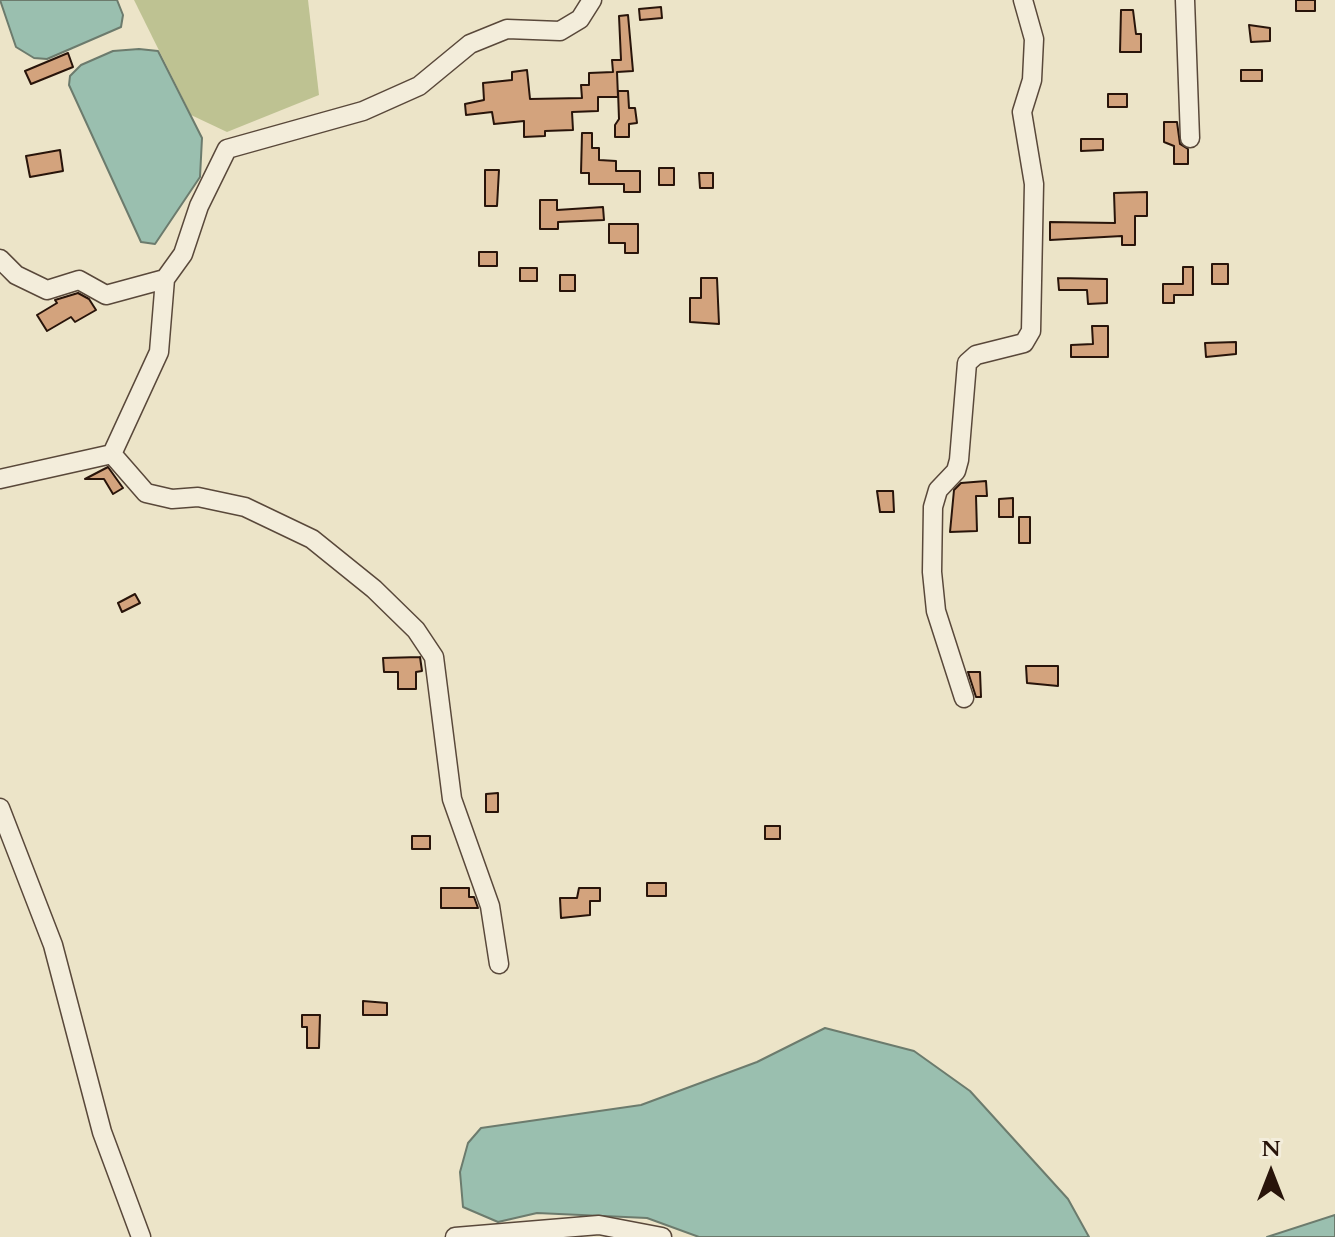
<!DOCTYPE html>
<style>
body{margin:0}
#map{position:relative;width:1335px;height:1237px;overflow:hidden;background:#ece4c8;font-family:Cardo,serif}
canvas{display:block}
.north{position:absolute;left:1231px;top:1133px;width:80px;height:80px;-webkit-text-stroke:6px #f3eddb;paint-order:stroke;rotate:0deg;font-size:22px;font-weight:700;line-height:32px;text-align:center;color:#28140a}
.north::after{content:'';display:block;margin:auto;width:28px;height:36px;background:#28140a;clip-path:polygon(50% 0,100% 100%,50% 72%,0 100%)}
</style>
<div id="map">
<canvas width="1335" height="1237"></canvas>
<div class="north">N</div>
</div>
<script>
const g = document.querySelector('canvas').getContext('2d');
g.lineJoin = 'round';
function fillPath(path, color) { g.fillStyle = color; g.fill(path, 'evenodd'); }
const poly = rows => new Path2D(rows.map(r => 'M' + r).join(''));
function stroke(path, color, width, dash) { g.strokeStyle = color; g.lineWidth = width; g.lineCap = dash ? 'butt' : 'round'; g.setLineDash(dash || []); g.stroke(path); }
fillPath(poly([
 [134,0,308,0,319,95,227,132,191,115]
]), '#bec292');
const water = poly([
 [0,0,117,0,123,15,121,27,47,59,34,58,16,47,0,0],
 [139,49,158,51,202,138,200,177,155,244,141,242,69,85,70,76,81,65,113,51,139,49],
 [825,1028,914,1051,970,1091,1068,1199,1089,1237,699,1237,647,1218,537,1213,498,1222,463,1207,460,1172,468,1143,481,1128,641,1105,757,1062,825,1028],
 [1335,1215,1335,1237,1267,1237,1335,1215]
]);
fillPath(water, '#9abfaf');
stroke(water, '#6c7b6d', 2);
const building = poly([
 [1296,0,1315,0,1315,11,1296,11,1296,0],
 [661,7,662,18,640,20,639,9,661,7],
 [1121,10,1133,10,1136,34,1141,34,1141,52,1120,52,1121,10],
 [628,15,633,71,617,72,618,97,598,97,598,111,572,112,573,130,545,131,545,136,524,137,524,121,494,124,492,112,466,115,465,104,484,100,483,83,512,80,512,72,527,70,530,99,582,98,581,85,589,85,589,73,613,72,612,60,621,60,619,16,628,15],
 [1249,25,1270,28,1270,41,1251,42,1249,25],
 [68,53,73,67,31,84,25,71,68,53],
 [1241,70,1262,70,1262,81,1241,81,1241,70],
 [618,91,628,91,629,108,635,108,637,123,629,124,629,137,615,137,615,125,619,119,618,91],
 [1108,94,1127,94,1127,107,1108,107,1108,94],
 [1164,122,1177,122,1180,144,1188,149,1188,164,1174,164,1174,146,1164,142,1164,122],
 [582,133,592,133,592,148,599,148,599,160,616,161,616,171,640,171,640,192,624,192,624,184,589,184,589,173,581,173,582,133],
 [1081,139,1103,139,1103,150,1081,151,1081,139],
 [60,150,63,171,30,177,26,156,60,150],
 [659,168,674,168,674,185,659,185,659,168],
 [485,170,499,170,497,206,485,206,485,170],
 [699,173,713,173,713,188,700,188,699,173],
 [1147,192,1147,216,1135,216,1135,245,1122,245,1122,236,1050,240,1050,222,1115,223,1114,193,1147,192],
 [540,200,557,200,557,210,603,207,604,220,558,222,558,229,540,229,540,200],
 [609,224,638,224,638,253,625,253,625,243,609,243,609,224],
 [479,252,497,252,497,266,479,266,479,252],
 [1212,264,1228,264,1228,284,1212,284,1212,264],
 [1183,267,1193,267,1193,295,1174,295,1174,303,1163,303,1163,284,1183,284,1183,267],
 [520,268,537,268,537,281,520,281,520,268],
 [560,275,575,275,575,291,560,291,560,275],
 [701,278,717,278,719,324,690,322,690,298,701,298,701,278],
 [1058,278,1107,279,1107,303,1088,304,1087,290,1059,290,1058,278],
 [78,293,89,299,96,310,75,322,71,317,47,331,37,315,57,303,55,300,78,293],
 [1092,326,1108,326,1108,357,1071,357,1071,345,1093,344,1092,326],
 [1236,342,1236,354,1206,357,1205,343,1236,342],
 [108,467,123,488,113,494,104,479,85,479,108,467],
 [986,481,987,496,976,496,977,531,950,532,954,490,961,483,986,481],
 [877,491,893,491,894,512,880,512,877,491],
 [1013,498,1013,517,999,517,999,499,1013,498],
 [1019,517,1030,517,1030,543,1019,543,1019,517],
 [135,594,140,603,122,612,118,603,135,594],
 [420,657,422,671,416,672,416,689,398,689,398,672,384,672,383,658,420,657],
 [1026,666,1058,666,1058,686,1027,683,1026,666],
 [968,672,980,672,981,697,976,697,968,672],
 [498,793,498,812,486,812,486,794,498,793],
 [765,826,780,826,780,839,765,839,765,826],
 [412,836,430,836,430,849,412,849,412,836],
 [647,883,666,883,666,896,647,896,647,883],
 [441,888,469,888,469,897,474,897,478,908,441,908,441,888],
 [579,888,600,888,600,901,590,901,590,915,561,918,560,898,577,898,579,888],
 [363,1001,387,1003,387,1015,363,1015,363,1001],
 [302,1015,320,1015,319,1048,307,1048,307,1027,302,1027,302,1015]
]);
fillPath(building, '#d3a37d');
stroke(building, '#28140a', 2);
const minor = poly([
 [1185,0,1190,138],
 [0,259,16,275,47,290,79,280,106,295,165,279,183,254,199,206,227,149,363,111,419,86,470,44,507,29,560,31,580,19,592,0],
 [112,454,146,493,172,499,198,497,245,507,312,539,374,589,416,630,434,657,452,799,490,906,499,964],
 [0,479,112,454,159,352,165,279],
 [964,698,936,611,932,572,933,507,938,490,956,471,959,460,967,363,976,355,1024,343,1031,331,1034,184,1022,112,1032,80,1034,39,1023,0],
 [0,808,53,945,102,1132,141,1237],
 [455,1237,599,1225,662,1237]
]);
stroke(minor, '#59483a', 21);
stroke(minor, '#f3eddb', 18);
</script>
